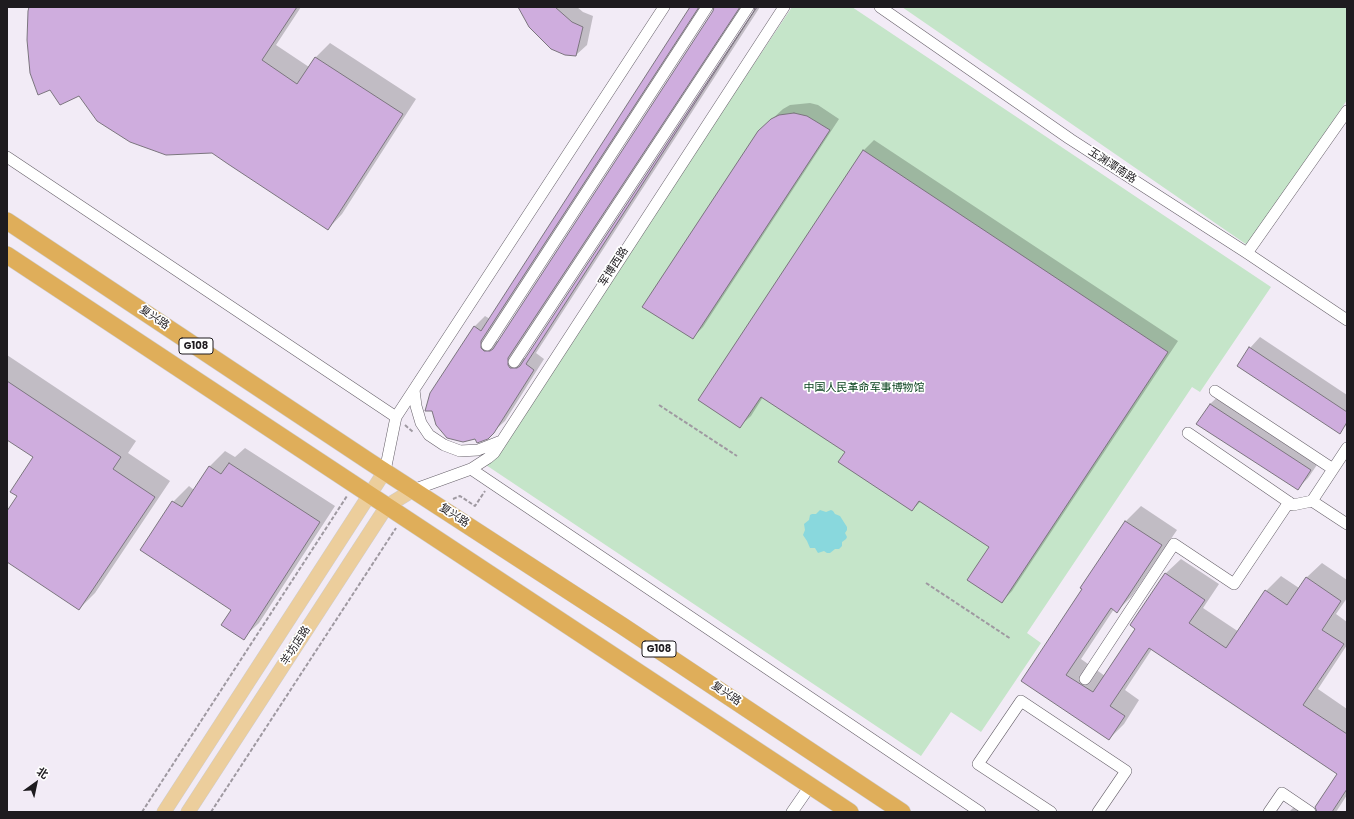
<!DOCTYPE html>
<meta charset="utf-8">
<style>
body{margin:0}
#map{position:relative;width:1354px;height:819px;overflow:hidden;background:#f2ebf6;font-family:Poppins,"Noto Sans SC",sans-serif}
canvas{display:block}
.frame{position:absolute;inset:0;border:8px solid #1e1b1f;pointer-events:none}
.north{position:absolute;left:16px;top:763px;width:40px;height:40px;-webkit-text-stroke:3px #fff;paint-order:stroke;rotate:33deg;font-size:11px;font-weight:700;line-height:16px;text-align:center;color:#1e1b1f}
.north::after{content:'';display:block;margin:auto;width:14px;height:18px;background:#1e1b1f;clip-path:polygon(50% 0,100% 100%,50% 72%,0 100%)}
</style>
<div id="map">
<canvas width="1354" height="819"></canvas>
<div class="frame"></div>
<div class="north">北</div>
</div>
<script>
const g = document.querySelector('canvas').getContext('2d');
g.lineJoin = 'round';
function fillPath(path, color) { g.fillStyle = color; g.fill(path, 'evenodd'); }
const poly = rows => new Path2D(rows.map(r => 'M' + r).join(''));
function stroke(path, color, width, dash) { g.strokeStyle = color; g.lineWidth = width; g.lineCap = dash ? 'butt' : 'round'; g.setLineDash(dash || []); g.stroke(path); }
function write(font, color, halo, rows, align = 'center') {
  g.font = font + ' Poppins,"Noto Sans SC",sans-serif'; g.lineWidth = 3.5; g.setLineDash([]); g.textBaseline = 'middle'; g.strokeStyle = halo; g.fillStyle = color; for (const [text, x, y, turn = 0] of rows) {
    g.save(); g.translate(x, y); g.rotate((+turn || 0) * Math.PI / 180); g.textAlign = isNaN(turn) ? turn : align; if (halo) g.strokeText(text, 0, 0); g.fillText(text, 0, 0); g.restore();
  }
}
fillPath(poly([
 [792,7,852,7,1271,287,1200,392,1192,387,1027,633,1041,643,981,732,951,712,921,756,486,465],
 [902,7,1347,7,1347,100,1250,247]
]), '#c5e5c9');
fillPath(poly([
 [820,510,826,512,831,510,833,511,835,514,840,516,847,527,847,530,845,533,847,537,846,539,842,542,842,546,839,549,835,549,830,553,827,553,824,551,818,553,815,548,810,548,807,541,803,535,805,530,804,524,809,520,810,515,812,514,816,514]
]), '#89d8dd');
fillPath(poly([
 [30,7,301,7,276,45,309,67,316,57,330,43,416,99,342,214,328,229,213,152,79,94],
 [519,7,577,7,583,12,593,16,587,45,576,55],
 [692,7,701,7,494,341,499,341,714,11,715,7,742,7,521,358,526,358,755,11,756,7,760,7,536,353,544,359,505,421,493,432,474,327,485,316,490,319],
 [810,103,818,105,839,119,703,327,692,338,770,121,783,109,790,105],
 [874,140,1178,341,1012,591,1002,602,990,547,921,501,912,510,846,452,763,397,751,416,740,426,863,151],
 [1260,337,1347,395,1347,425,1339,432,1250,348],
 [7,355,136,441,128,453,170,481,95,593,79,609,7,561,7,512,18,496,34,457,7,439],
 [1221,394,1321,459,1308,478,1297,489,1210,404],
 [245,448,335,506,259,623,243,638,233,610,173,502,189,486,194,490,210,466,225,451,235,457],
 [1141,506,1177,530,1132,596,1117,611,1114,609,1081,659,1105,676,1136,629,1165,574,1181,559,1219,584,1203,608,1239,632,1266,591,1281,576,1299,588,1306,578,1322,563,1347,580,1347,598,1336,614,1347,622,1347,645,1318,689,1347,709,1347,795,1336,812,1315,812,1338,774,1152,649,1125,690,1139,700,1124,724,1109,739,1022,681,1084,589,1082,588,1126,521],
 [1298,803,1312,812,1289,812]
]), '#0003');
const building = poly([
 [29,7,297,7,262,60,297,84,315,57,403,114,328,230,228,164,212,153,166,155,130,142,97,121,79,96,60,105,50,90,38,95,30,73,27,40,28,11,29,7],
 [518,7,555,7,572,22,583,27,576,56,565,55,551,49,529,27,518,7],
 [690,7,699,7,481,341,481,348,484,351,490,351,493,349,713,11,714,7,740,7,508,358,508,365,510,368,517,368,520,366,754,11,755,7,757,7,526,364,534,370,494,433,488,439,477,443,475,439,463,442,447,438,436,425,432,411,425,411,430,393,474,326,481,331,690,7],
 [794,113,807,116,830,130,693,339,642,307,758,131,771,119,779,115,794,113],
 [863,150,1168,352,1002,603,967,580,989,547,919,501,912,511,838,462,845,452,761,397,740,428,698,400,863,150],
 [1249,347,1347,412,1347,422,1340,434,1237,366,1249,347],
 [7,381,121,457,113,469,155,497,79,610,7,562,7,511,17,496,10,492,33,457,7,440,7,381],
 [1210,404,1311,470,1298,490,1196,424,1210,404],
 [229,463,320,522,244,640,221,625,231,610,140,550,172,501,182,507,209,466,221,474,229,463],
 [1125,521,1162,545,1117,613,1111,608,1066,675,1093,692,1135,629,1130,625,1165,573,1205,600,1189,623,1226,648,1265,590,1287,605,1306,577,1341,601,1322,630,1344,644,1303,705,1347,734,1347,789,1332,812,1317,812,1315,807,1337,774,1149,648,1110,706,1125,716,1109,740,1021,681,1082,589,1080,588,1125,521]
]);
fillPath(building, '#cfadde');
stroke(building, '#7b757e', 1);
const minor = poly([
 [880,7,1070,139,1247,253,1347,320],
 [7,157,396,417],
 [1247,253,1347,111],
 [487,345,707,7],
 [514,362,748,7],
 [414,390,416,406,421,423,429,435,444,445,460,451,478,450,501,441],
 [1215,391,1333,469],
 [1188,433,1293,505,1312,501],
 [1347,448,1312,501,1347,524],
 [471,469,980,812],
 [385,471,396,417,664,7],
 [413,490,471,469,488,458,494,453,784,7],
 [1085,679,1174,544,1234,584,1289,502],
 [792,812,810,786],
 [1051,812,978,764,1021,701,1126,771,1098,812],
 [1269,812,1282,793,1310,812]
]);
const major = poly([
 [164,812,385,471],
 [188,812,387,506,413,490]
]);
const highway = poly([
 [7,221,370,462,621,625,902,812],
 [7,255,850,812]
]);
stroke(minor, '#67616a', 12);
stroke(major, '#cecdce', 15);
stroke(highway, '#cecdce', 18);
stroke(poly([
 [659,405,737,456],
 [405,425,413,432],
 [453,499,460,496,475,506,485,491],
 [926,583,1011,639],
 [142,812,347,496],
 [211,812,396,528]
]), '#9f99a1', 2, [4, 2]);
stroke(minor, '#fff', 11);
stroke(major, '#ecce9c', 14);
stroke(highway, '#dfae5a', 17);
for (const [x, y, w] of [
 [196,346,34],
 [659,649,34]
]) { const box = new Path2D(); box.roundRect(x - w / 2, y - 8, w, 16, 3); g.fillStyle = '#fff'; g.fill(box); stroke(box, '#1e1b1f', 1); }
write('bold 10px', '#1e1b1f', null, [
 ["G108",196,346],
 ["G108",659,649]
]);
write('11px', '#1e1b1f', '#fff', [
 ["玉渊潭南路",1112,166,33],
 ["军博西路",614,267,-57],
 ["复兴路",154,318,34],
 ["复兴路",454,516,33],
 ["羊坊店路",296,646,-57],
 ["复兴路",726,694,34]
]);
write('11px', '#023d17', '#fff', [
 ["中国人民革命军事博物馆",864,388]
]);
</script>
